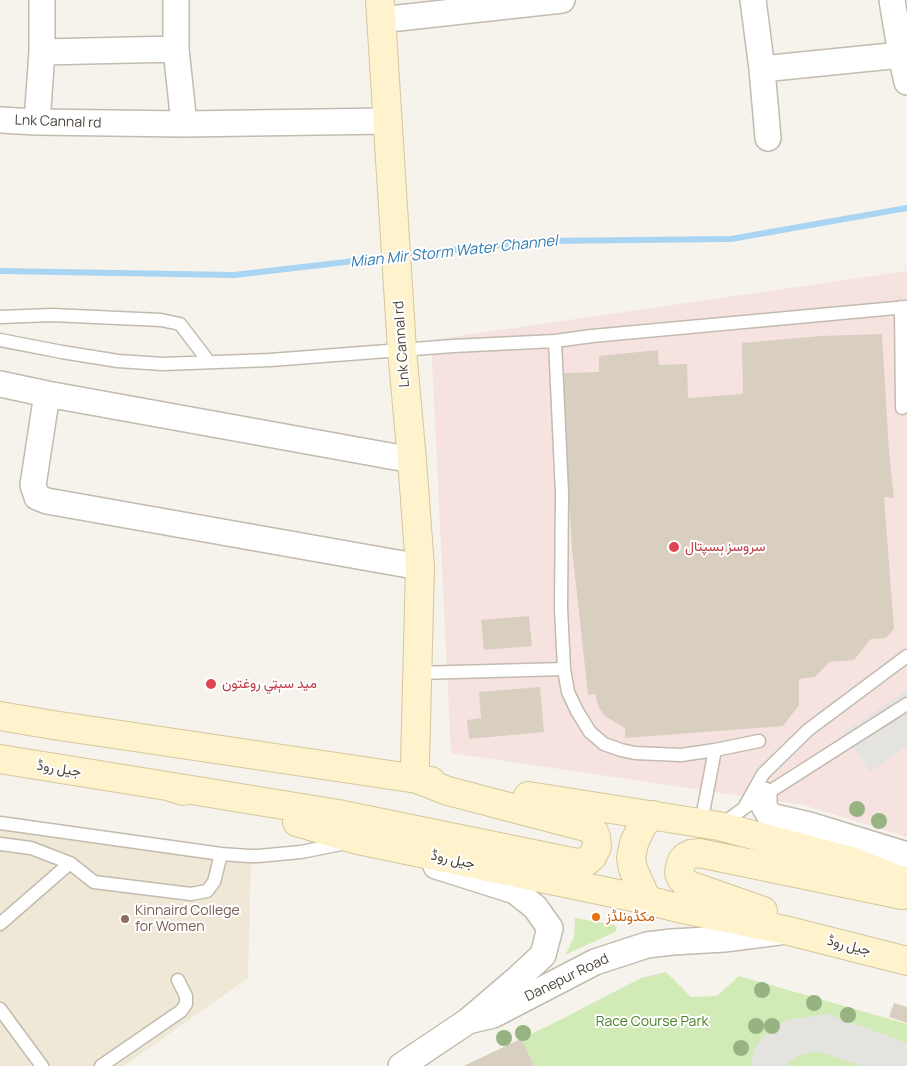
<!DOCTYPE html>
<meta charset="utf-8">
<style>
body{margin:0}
canvas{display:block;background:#f6f3ec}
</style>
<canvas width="907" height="1066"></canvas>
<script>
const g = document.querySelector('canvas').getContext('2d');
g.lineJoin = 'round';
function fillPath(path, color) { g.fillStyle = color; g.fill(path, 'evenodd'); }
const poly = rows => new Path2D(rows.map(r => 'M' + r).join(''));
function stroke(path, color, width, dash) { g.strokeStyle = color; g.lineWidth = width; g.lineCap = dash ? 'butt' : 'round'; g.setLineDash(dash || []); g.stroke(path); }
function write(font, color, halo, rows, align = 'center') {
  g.font = font + ' Manrope,Vazirmatn,sans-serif'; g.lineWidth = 4; g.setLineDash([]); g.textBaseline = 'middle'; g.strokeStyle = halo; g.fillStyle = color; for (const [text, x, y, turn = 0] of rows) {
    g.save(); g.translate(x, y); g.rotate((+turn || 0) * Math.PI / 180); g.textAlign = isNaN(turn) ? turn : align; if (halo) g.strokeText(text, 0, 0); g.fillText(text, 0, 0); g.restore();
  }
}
fillPath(poly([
 [0,816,251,861,248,978,124,1066,0,1066]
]), '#efe8d6');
fillPath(poly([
 [907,271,907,837,803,805,451,753,431,340]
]), '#f6e3e0');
fillPath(poly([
 [575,918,615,925,617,928,615,932,565,955,574,937],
 [666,972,691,997,717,996,739,976,907,1024,907,1066,464,1066,556,1022,641,978]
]), '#d2eab5');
fillPath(poly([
 [907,690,907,746,870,772,844,732],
 [828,1014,907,1043,907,1066,862,1066,820,1052,810,1052,801,1055,793,1059,786,1066,751,1066,751,1061,755,1049,761,1039,769,1031,777,1025,786,1020]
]), '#e5e3e0');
stroke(poly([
 [402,255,541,241,731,239,907,208],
 [0,271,234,275,389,257]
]), '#a9d4f2', 6);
fillPath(poly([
 [882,334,889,452,894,498,884,497,894,629,886,638,871,639,854,660,829,662,815,677,799,679,799,705,783,726,625,738,625,728,606,717,599,708,595,694,588,695,572,548,561,373,599,372,599,356,658,350,659,365,687,364,688,398,743,394,742,343,820,336],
 [529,616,532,646,484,650,481,620],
 [540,687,544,732,469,739,467,720,481,718,479,692],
 [894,1003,907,1007,907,1023,889,1017],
 [521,1039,534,1066,464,1066]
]), '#d8cfc1');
const lane = poly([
 [901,307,902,408],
 [0,317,52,315,161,320,180,324,209,362],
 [0,340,62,352,118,361,163,364,270,360,453,346,555,341,592,336,907,307],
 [555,341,562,493,561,608,564,669,568,692,577,711,590,732,604,744,621,750,635,753,681,755,715,750,759,741],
 [418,673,564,669],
 [744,808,763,774,808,730,907,656],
 [0,823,221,854,249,856,258,856,301,852,346,843],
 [701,823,715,750],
 [721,825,744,808,907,704],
 [0,844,31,848,70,863,94,882,191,894,207,891,214,882,221,854],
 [0,924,70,863],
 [0,1009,42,1066],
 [101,1066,181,1011,186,1004,186,996,178,980]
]);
const street = poly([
 [176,0,176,49,184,124],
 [753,0,762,69,768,138],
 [892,0,901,55,907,82],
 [380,20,562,0],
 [42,52,176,49],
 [762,69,901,55],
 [0,120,37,122,184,124,387,121],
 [37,122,42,52,42,0],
 [0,384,47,394,412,460],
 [47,394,33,485,37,497,47,501,420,567],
 [764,795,764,806,770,816,809,825,907,855],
 [436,866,515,891,535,907,550,928,543,955,516,980,468,1021,493,1015,595,962,647,945,672,942,724,939,779,932],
 [401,1066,468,1021]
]);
const secondary = poly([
 [0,716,53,725,431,781],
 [0,759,167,786,183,791],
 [167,786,338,814,577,863,586,862,592,857,597,847,596,837,594,832,589,828,448,791,414,778,415,762,420,567,412,460,402,350,380,0],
 [528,796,719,826,851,861,907,883],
 [297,822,358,840,647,900,678,908,789,931,907,961],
 [647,900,633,869,631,858,634,843,643,824,653,815],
 [763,911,686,884,681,878,679,873,680,867,682,861,685,857,691,854,699,853,902,895]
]);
stroke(lane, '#c2bbae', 15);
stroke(street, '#c2bbae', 28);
stroke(secondary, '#d6c79b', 30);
stroke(lane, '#fff', 12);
stroke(street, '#fff', 25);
stroke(secondary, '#fff3cd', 28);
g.fillStyle = '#97b381';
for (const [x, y] of [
 [857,809],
 [879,821],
 [762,990],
 [814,1003],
 [848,1015],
 [756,1026],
 [772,1026],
 [523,1033],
 [504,1038],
 [741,1048]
]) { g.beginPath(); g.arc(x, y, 8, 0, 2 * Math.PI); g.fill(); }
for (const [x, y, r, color] of [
 [674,547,6,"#e0444e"],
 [211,684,6,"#e0444e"],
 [596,917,5,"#e8710a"],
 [125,919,5,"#8d6e63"]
]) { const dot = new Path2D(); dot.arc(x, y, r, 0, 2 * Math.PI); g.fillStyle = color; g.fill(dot); stroke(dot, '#fff', 2); }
write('14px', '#4b4439', '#fff', [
 ["Lnk Cannal rd",58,122,2],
 ["Lnk Cannal rd",402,344,-94],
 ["جیل روڈ",59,769,9],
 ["جیل روڈ",453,860,12],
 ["جیل روڈ",849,946,14],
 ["Danepur Road",567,978,-26]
]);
write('14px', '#be3a42', '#fff', [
 ["سروسز ہسپتال",685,547],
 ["مید سېټي روغتون",222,684]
], 'left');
write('14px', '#785e54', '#fff', [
 ["Kinnaird College",135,911],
 ["for Women",135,927]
], 'left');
write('14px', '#c56008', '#fff', [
 ["مکڈونلڈز",606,917]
], 'left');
write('14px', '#4a7f2a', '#fff', [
 ["Race Course Park",652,1022]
]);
write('italic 15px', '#2e7ab2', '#fff', [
 ["Mian Mir Storm Water Channel",454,252,-6]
]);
</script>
